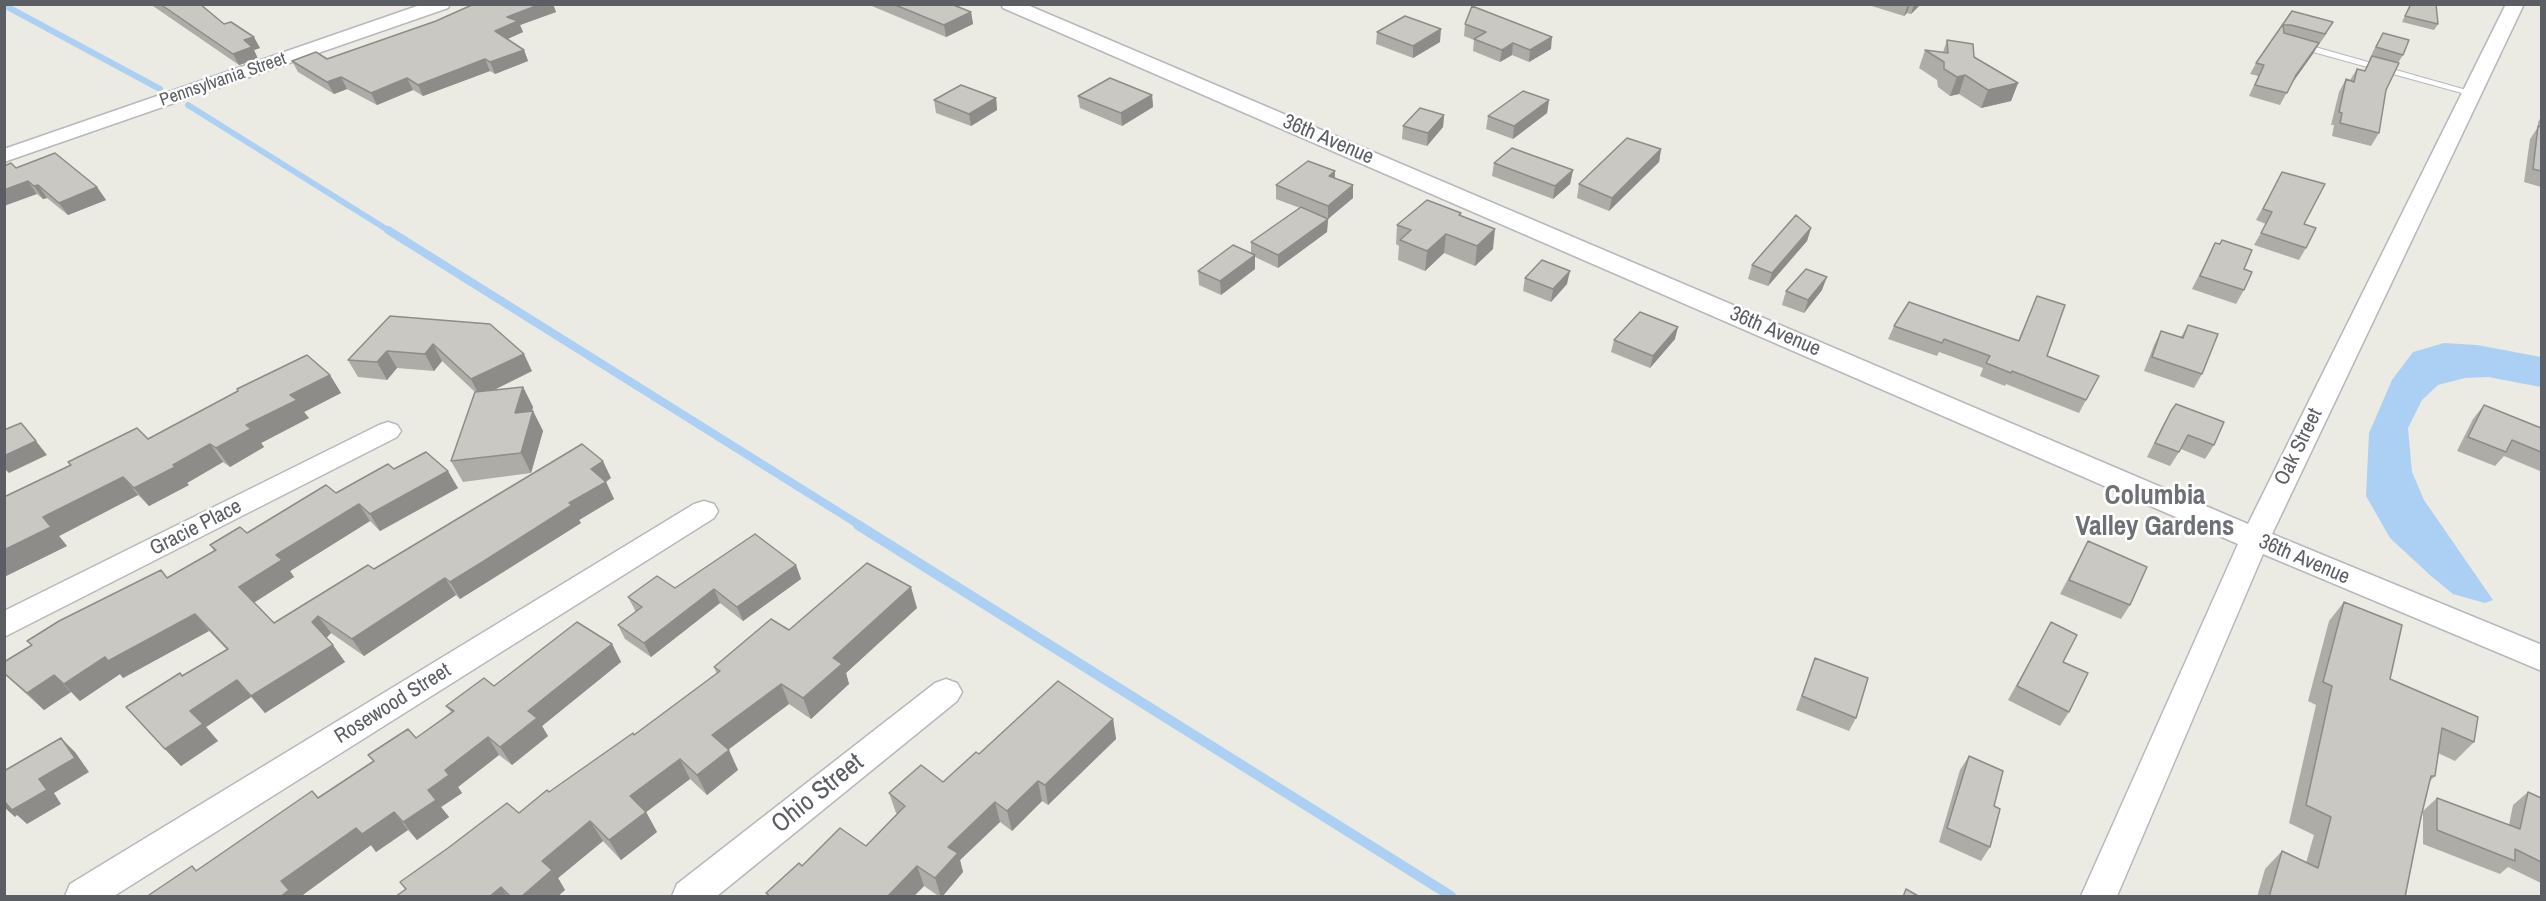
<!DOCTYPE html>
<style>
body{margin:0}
#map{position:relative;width:2546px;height:901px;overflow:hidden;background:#ecebe3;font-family:"Archivo Narrow",sans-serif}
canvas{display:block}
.frame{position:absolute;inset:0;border:6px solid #5b5e62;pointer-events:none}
</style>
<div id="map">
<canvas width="2546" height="901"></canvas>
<div class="frame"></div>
</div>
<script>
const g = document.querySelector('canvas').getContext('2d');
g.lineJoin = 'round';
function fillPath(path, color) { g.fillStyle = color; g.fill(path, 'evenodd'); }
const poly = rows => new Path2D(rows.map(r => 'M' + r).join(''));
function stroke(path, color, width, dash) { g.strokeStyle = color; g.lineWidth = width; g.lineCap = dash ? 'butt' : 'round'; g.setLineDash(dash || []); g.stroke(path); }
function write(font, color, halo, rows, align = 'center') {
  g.font = font + ' "Archivo Narrow",sans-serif'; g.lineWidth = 5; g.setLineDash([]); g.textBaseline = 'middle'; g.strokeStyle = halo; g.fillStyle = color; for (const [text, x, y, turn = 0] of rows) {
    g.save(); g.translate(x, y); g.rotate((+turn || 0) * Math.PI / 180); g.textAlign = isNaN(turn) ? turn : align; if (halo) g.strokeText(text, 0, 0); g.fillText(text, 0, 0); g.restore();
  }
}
fillPath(poly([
 [2444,343,2477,345,2541,357,2541,387,2488,377,2465,378,2438,385,2422,400,2408,428,2412,472,2424,500,2493,600,2485,603,2453,594,2431,576,2390,538,2366,496,2369,433,2392,380,2413,352]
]), '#acd0f3');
stroke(poly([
 [4,5,160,89],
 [188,105,391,232]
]), '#acd0f3', 6);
stroke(poly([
 [388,230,861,526]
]), '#acd0f3', 8);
stroke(poly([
 [858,525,1451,896]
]), '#acd0f3', 10);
const service = poly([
 [2295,43,2301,43,2477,93,2469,95,2295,47,2295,43]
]);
const minor = poly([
 [423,4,450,4,448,8,4,162,4,149,423,4],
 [1001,4,1025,4,2248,524,2506,4,2524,4,2272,534,2542,645,2542,671,2263,554,2117,896,2081,896,2238,544,1003,8,1001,4],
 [388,422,397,425,401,431,397,437,4,637,4,611,379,425,388,422],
 [704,501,714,504,718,511,714,518,114,896,65,896,70,884,694,504,704,501],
 [946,679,957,683,962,692,957,701,717,896,672,896,677,884,935,683,946,679]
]);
stroke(service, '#b6b8bc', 2);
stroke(minor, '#b6b8bc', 3);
fillPath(service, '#fff');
fillPath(minor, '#fff');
fillPath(poly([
 [150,4,200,4,224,24,260,48,254,50,258,59,239,65],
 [474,4,553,4,556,12,520,25,523,32,507,39,524,50,528,61,495,74,490,71,423,96,413,90,377,105,347,89,334,94,298,72,292,61,327,59,436,21],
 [867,4,951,4,971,12,973,24,946,37],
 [1865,4,1921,4,1911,14,1907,13,1904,16],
 [2410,4,2436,4,2438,24,2434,30,2402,22],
 [2292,11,2327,33,2292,83,2280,105,2249,96,2258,76,2250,74,2256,63],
 [1465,24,1551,49,1529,62,1512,55,1500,62,1473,51,1474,40,1464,36],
 [1377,32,1440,42,1413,58,1376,44],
 [2383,33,2403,55,2398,63,2386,90,2379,133,2371,146,2332,136,2334,125,2331,125,2339,92,2346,79,2350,80,2357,69,2364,71,2370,60,2369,60,2376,45],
 [1947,40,1974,57,2018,83,2011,101,1981,108,1959,94,1950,96,1938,87,1937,80,1919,68,1925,50,1943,52],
 [1152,95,1153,107,1122,126,1080,108,1078,96],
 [996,98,997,110,971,126,936,113,934,100],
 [1549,100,1547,113,1513,139,1486,129,1488,116],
 [1444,115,1443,127,1427,146,1402,139,1403,126],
 [2541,117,2541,187,2524,182,2530,139,2538,127,2538,122],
 [1661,149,1659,162,1609,211,1577,198,1579,184],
 [1494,163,1573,170,1570,184,1553,199,1492,176],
 [16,168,97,187,106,200,68,215,47,198,43,199,37,194],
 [1335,171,1335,178,1353,198,1328,219,1327,232,1278,268,1255,257,1255,269,1221,295,1199,285,1198,271,1251,254,1251,242,1300,208,1276,199,1276,185],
 [2282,172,2306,248,2299,260,2254,245,2266,224,2256,220],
 [1461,213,1461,216,1493,249,1475,266,1444,253,1425,271,1398,260,1399,246,1396,244,1397,225],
 [1811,228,1807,241,1768,286,1748,279,1752,265],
 [2215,243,2244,269,2244,290,2236,304,2192,289],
 [1525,278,1567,284,1551,302,1523,291],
 [1822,290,1804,313,1782,305,1786,291],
 [2037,296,2047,356,2099,376,2079,413,2006,384,2005,386,1980,376,1983,368,1939,352,1937,356,1888,339,1894,326,2018,341],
 [390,316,532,371,493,390,523,387,533,407,532,411,533,411,543,431,531,473,463,482,451,461,475,392,442,361,434,371,397,368,387,380,358,377,348,360],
 [2188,325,2202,374,2194,388,2144,371,2154,345,2161,331,2181,337],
 [1675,339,1650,368,1611,352,1614,340],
 [330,375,341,393,304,412,309,418,261,443,264,447,230,467,223,462,187,483,189,485,149,506,138,495,59,536,67,546,4,577,4,497,70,465,148,439],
 [2484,405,2541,428,2541,469,2540,471,2504,456,2495,466,2457,451,2473,419],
 [2171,411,2214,445,2205,459,2181,449,2170,466,2147,457,2163,425],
 [394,469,458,488,380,531,370,521,290,571,294,577,254,602,274,623,374,569,611,478,606,482,614,499,579,520,581,523,494,578,460,599,456,595,364,656,331,633,326,638,345,662,265,713,251,697,206,727,218,741,181,766,126,707,227,650,209,631,123,678,120,674,80,701,71,692,44,710,4,674,4,662,32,645,27,641,168,578,214,551,210,545,247,533,336,493],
 [2088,541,2130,605,2121,619,2060,594],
 [796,565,801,579,743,621,720,603,651,657,625,639,618,625,636,612,628,597],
 [2344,602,2390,679,2474,742,2455,761,2438,753,2435,776,2430,781,2421,817,2405,897,2257,897,2265,869,2282,851,2306,863,2314,835,2289,823,2316,705,2308,701,2329,621],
 [917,608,846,673,849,684,811,719,789,704,728,750,738,770,707,795,690,779,646,812,657,832,621,860,603,841,558,878,565,890,557,897,395,897,634,735,717,674,714,667,789,630],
 [2051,622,2063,662,2069,712,2060,726,2008,700],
 [612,644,621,662,542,726,548,736,512,765,499,755,458,787,462,793,441,807,449,817,417,840,408,830,376,852,371,845,300,897,146,897,196,870,318,798,374,762,368,755,416,738,451,712,446,706,494,686],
 [1815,658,1856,718,1849,731,1796,710],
 [1113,719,1116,739,1048,805,1042,801,1012,831,1000,822,960,860,963,872,942,897,940,897,924,886,913,897,768,897,766,893,802,866,866,846,897,814,896,813,889,793,943,782,979,754],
 [1969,756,1994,806,1990,847,1981,861,1939,842,1960,770],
 [2528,792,2541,798,2541,883,2508,867,2500,874,2423,844,2423,811,2437,798,2509,825,2513,805]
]), '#adaca7');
fillPath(poly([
 [541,4,553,4,556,12,520,25,523,32,499,43,495,31,507,17],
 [1908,4,1910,4,1907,13,1904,16],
 [1914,4,1921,4,1911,14],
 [971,12,973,24,946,37,944,25],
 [1441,29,1440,42,1413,58,1413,46],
 [254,37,260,48,254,50,258,59,239,65,233,54,244,40],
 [1552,37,1551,49,1529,62,1530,50],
 [1513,43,1512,55,1500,62,1502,50],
 [2319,43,2313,54,2290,86,2296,75],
 [524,50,528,61,495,74,490,62],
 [485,59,490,71,423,96,418,85],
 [1965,75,1959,94,1950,96,1957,77],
 [341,77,347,89,334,94,327,82],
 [407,78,413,90,377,105,371,93],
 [2018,83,2011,101,1981,108,1988,90],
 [1152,95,1153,107,1122,126,1121,113],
 [996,98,997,110,971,126,969,114],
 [1549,100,1547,113,1513,139,1514,126],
 [1444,115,1443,127,1427,146,1428,133],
 [1661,149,1659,162,1609,211,1612,198],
 [1573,170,1570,184,1553,199,1555,186],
 [1335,171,1334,184,1329,176],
 [28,181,37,194,4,206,4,190],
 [38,185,47,198,43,199,34,186],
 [1353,185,1353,198,1328,219,1328,206],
 [97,187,106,200,68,215,59,203],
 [1328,219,1327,232,1278,268,1278,255],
 [1811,228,1807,241,1768,286,1772,273],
 [1495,229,1493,249,1475,266,1477,246],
 [1446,234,1444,253,1425,271,1427,251],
 [1255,255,1255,269,1221,295,1220,281],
 [1570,271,1567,284,1551,302,1553,289],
 [1827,277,1822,290,1804,313,1808,300],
 [1678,327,1675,339,1650,368,1653,356],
 [433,344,442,361,434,371,425,354],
 [387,351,397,368,387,380,377,362],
 [524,354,532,371,480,397,471,379],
 [330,375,341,393,304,412,309,418,261,443,264,447,230,467,216,448,246,425,290,395],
 [523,387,533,407,526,433,515,413],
 [533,411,543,431,531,473,521,453],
 [36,441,47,455,9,473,4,468,4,456],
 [210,444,223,462,187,483,189,485,149,506,134,488],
 [603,461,611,478,599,486,591,469],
 [448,471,458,488,380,531,370,514],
 [123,477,138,495,59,536,67,546,4,577,4,550,43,517],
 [606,482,614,499,579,520,581,523,460,599,450,582,569,503],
 [359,504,370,521,290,571,294,577,252,604,239,587,276,555],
 [796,565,801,579,743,621,737,607],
 [445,578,456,595,364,656,352,639],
 [911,587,917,608,846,673,849,684,811,719,803,698,833,658],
 [714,589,720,603,651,657,644,643],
 [195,614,209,631,123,678,120,674,80,701,64,684,105,657],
 [318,616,331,633,325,639,312,622],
 [612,644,621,662,542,726,548,736,512,765,500,747,528,711],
 [333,645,345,662,265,713,251,696],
 [54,675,71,692,44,710,27,693],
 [237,680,251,697,206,727,218,741,181,766,165,749,190,711],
 [781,684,789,704,721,755,712,735],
 [1113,719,1116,739,1048,805,1045,785],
 [488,737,499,755,458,787,462,793,441,807,449,817,417,840,403,822,428,790,445,770],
 [61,738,75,752,89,772,54,793,61,804,27,824,17,815,15,817,4,807,4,801,39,779],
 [729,750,738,770,707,795,697,775],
 [680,759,690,779,641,816,630,796],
 [1038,781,1042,801,1012,831,1007,811],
 [995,802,1000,822,960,860,963,872,942,897,941,897,935,878,948,847],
 [394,812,408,830,376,852,371,845,300,897,280,897,281,881,356,828],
 [646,812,657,832,621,860,609,840],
 [590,821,603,841,558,878,565,890,557,897,521,897,542,861],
 [917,866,924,886,913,897,887,897],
 [501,887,508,897,489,897]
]), '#8d8c88');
const building = poly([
 [160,4,200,4,224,24,231,22,254,37,244,40,252,47,233,54,160,4],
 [474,4,541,4,507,17,518,21,495,31,524,50,490,62,485,59,418,85,407,78,371,93,341,77,327,82,292,61,316,52,327,59,436,21,474,4],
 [893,4,951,4,971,12,944,25,893,4],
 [2411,4,2436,4,2438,24,2405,16,2411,4],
 [1472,6,1552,37,1530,50,1513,43,1502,50,1474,39,1486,32,1465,24,1472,6],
 [2292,11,2333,22,2325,34,2291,25,2283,25,2284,33,2319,43,2296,75,2287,93,2255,85,2264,65,2256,63,2292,11],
 [1405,16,1441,29,1413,46,1377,32,1405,16],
 [2383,33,2409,40,2403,55,2376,47,2383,33],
 [1947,40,1973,44,1974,57,2018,83,1988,90,1965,75,1957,77,1944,69,1944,62,1925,50,1948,53,1947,40],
 [2372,56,2399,63,2386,90,2379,133,2340,123,2342,113,2339,112,2346,79,2354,82,2357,69,2365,71,2372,56],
 [1110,78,1152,95,1121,113,1078,96,1110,78],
 [961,85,996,98,969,114,934,100,961,85],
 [1523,91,1549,100,1514,126,1488,116,1523,91],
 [1420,108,1444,115,1428,133,1403,126,1420,108],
 [2538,126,2541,127,2541,171,2533,169,2538,126],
 [1627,138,1661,149,1612,198,1579,184,1627,138],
 [1512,148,1573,170,1555,186,1494,163,1512,148],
 [55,153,97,187,59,203,38,185,34,186,28,181,4,190,4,166,11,163,16,168,55,153],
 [1308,161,1335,171,1329,176,1353,185,1328,206,1276,185,1308,161],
 [2282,172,2325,184,2304,224,2316,228,2306,248,2261,233,2272,212,2263,209,2282,172],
 [1427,200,1461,213,1459,215,1495,229,1477,246,1446,234,1427,251,1400,240,1411,230,1397,225,1427,200],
 [1301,207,1328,219,1278,255,1251,242,1301,207],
 [1796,215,1811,228,1772,273,1752,265,1796,215],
 [2222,240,2252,250,2244,269,2252,272,2244,290,2200,276,2215,243,2220,244,2222,240],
 [1233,245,1255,255,1220,281,1198,271,1233,245],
 [1542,260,1570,271,1553,289,1525,278,1542,260],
 [1806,269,1827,277,1808,300,1786,291,1806,269],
 [2037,296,2065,305,2047,356,2099,376,2086,400,2012,371,2011,373,1986,363,1990,356,1944,339,1942,343,1894,326,1909,302,2019,341,2037,296],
 [1640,312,1678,327,1653,356,1614,340,1640,312],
 [390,316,490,324,524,354,471,379,433,344,425,354,387,351,377,362,348,360,390,316],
 [2188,325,2218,334,2202,374,2152,357,2161,331,2183,338,2188,325],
 [307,355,330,375,290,395,297,400,246,425,251,429,216,448,210,444,173,465,175,467,134,488,123,477,43,517,51,527,4,550,4,497,71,465,68,462,137,428,148,439,238,391,237,389,307,355],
 [523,387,515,413,533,411,521,453,451,461,475,392,523,387],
 [2176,404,2224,422,2214,445,2188,435,2179,452,2155,443,2171,411,2176,404],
 [2484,405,2541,428,2541,452,2512,440,2506,452,2468,437,2484,405],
 [21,423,36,441,4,456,4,430,21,423],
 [582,444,603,461,591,469,606,482,569,503,572,505,484,561,450,582,445,578,352,639,318,616,312,622,333,645,251,696,237,680,190,711,203,724,165,749,126,707,180,673,182,676,228,649,195,614,108,661,105,657,64,684,54,675,27,693,4,673,4,662,32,645,27,641,59,621,161,570,167,578,216,550,210,545,240,527,247,533,326,485,336,493,388,464,394,469,426,452,448,471,370,514,359,504,276,555,282,560,239,587,274,623,368,565,374,569,582,444],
 [755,534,796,565,737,607,714,589,644,643,618,625,642,607,628,597,657,576,675,588,755,534],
 [2088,541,2147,567,2130,605,2069,580,2088,541],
 [867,563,911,587,833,658,842,664,803,698,781,684,712,735,729,750,697,775,680,759,630,796,646,812,609,840,590,821,542,861,552,870,521,897,511,897,501,887,489,897,395,897,406,889,400,882,448,848,507,803,519,813,547,790,549,792,633,733,634,735,720,671,714,667,771,619,789,630,867,563],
 [2344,602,2402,625,2390,679,2478,717,2474,742,2442,728,2435,776,2431,776,2421,817,2405,897,2269,897,2282,851,2318,868,2331,817,2306,805,2332,686,2323,682,2344,602],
 [577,622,612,644,528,711,537,718,500,747,488,737,445,770,449,775,428,790,436,800,403,822,394,812,362,834,356,828,281,881,289,890,280,897,146,897,192,866,196,871,312,791,318,798,374,761,368,755,408,729,416,738,454,711,446,706,484,678,494,686,577,622],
 [2051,622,2077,635,2063,662,2088,673,2069,712,2017,686,2051,622],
 [1815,658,1868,678,1856,718,1802,696,1815,658],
 [1058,681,1113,719,1045,785,1038,781,1007,811,995,802,948,847,958,853,935,878,917,866,887,897,771,897,766,893,799,863,802,866,840,828,866,846,905,806,889,793,921,765,943,782,976,752,979,754,1058,681],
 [61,738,75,758,39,779,47,790,12,810,4,801,4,771,61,738],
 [1969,756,2003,771,1994,806,2000,809,1990,847,1947,828,1969,756],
 [2528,792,2541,798,2541,862,2515,849,2515,861,2437,830,2437,798,2520,829,2528,792],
 [1906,889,1920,897,1903,897,1906,889]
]);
fillPath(building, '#c9c8c2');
stroke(building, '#8d8c88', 1.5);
write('18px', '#5b5e62', '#fff', [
 ["Pennsylvania Street",223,80,-19]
]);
write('21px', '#5b5e62', '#fff', [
 ["36th Avenue",1328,140,23],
 ["36th Avenue",1775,332,23],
 ["Oak Street",2299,447,-64],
 ["Gracie Place",196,528,-27],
 ["36th Avenue",2304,560,23],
 ["Rosewood Street",393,704,-32]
]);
write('26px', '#5b5e62', '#fff', [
 ["Ohio Street",818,794,-39]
]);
write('bold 27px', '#6d7074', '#fff', [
 ["Columbia",2155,497],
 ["Valley Gardens",2155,528]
]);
</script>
